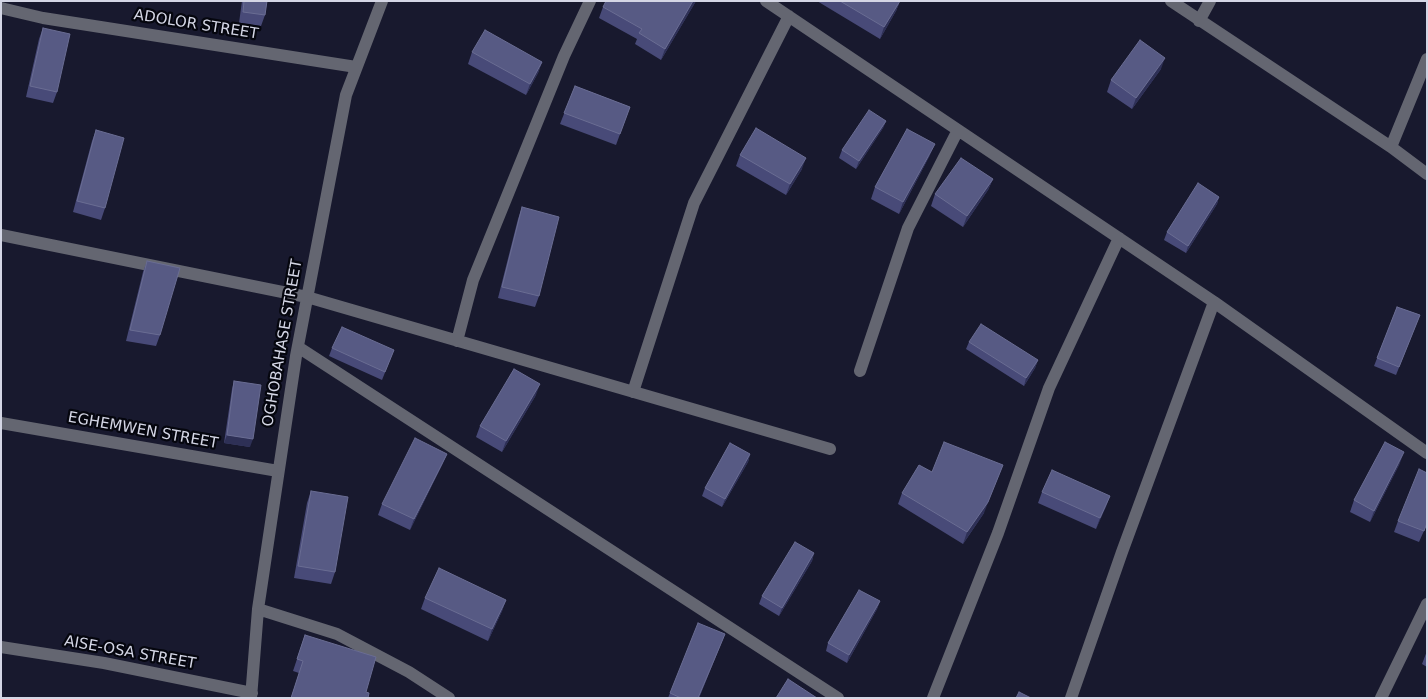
<!DOCTYPE html>
<style>
body{margin:0}
#map{position:relative;width:1428px;height:699px;overflow:hidden;background:#18192e;font-family:"DejaVu Sans",sans-serif}
canvas{display:block}
.frame{position:absolute;inset:0;border:2px solid #d4d6e5;pointer-events:none}
</style>
<div id="map">
<canvas width="1428" height="699"></canvas>
<div class="frame"></div>
</div>
<script>
const g = document.querySelector('canvas').getContext('2d');
g.lineJoin = 'round';
const poly = rows => new Path2D(rows.map(r => 'M' + r).join(''));
function stroke(path, color, width, dash) { g.strokeStyle = color; g.lineWidth = width; g.lineCap = dash ? 'butt' : 'round'; g.setLineDash(dash || []); g.stroke(path); }
function fillPath(path, color) { g.fillStyle = color; g.fill(path, 'evenodd'); }
function write(font, color, halo, rows, align = 'center') {
  g.font = font + ' "DejaVu Sans",sans-serif'; g.lineWidth = 4.5; g.setLineDash([]); g.textBaseline = 'middle'; g.strokeStyle = halo; g.fillStyle = color; for (const [text, x, y, turn = 0] of rows) {
    g.save(); g.translate(x, y); g.rotate((+turn || 0) * Math.PI / 180); g.textAlign = isNaN(turn) ? turn : align; if (halo) g.strokeText(text, 0, 0); g.fillText(text, 0, 0); g.restore();
  }
}
stroke(poly([
 [766,1,1214,302,1427,453],
 [1171,1,1391,147,1427,174],
 [1,8,43,18,356,67],
 [1199,21,1210,1],
 [1391,147,1427,59],
 [1,235,307,297,830,449],
 [457,341,473,280,564,56,590,1],
 [298,347,838,698],
 [860,371,908,228,958,130],
 [633,392,694,203,789,16],
 [1,423,278,471],
 [258,609,337,634,409,672,449,698],
 [1,647,104,663,252,693],
 [251,698,258,609,296,356,346,95,382,1],
 [933,698,998,533,1049,388,1119,238],
 [1071,698,1122,552,1214,302],
 [1381,698,1427,604]
]), '#646671', 12);
fillPath(poly([
 [242,1,267,1,265,15,261,26,239,23],
 [606,1,696,1,661,60,635,44,637,39,599,18,603,7],
 [817,1,900,1,896,11,880,39],
 [43,28,57,92,53,103,26,97,39,39],
 [472,52,542,62,538,73,526,95,468,64],
 [1161,69,1132,109,1107,92,1111,80],
 [575,86,630,107,616,145,560,124],
 [886,121,883,128,856,169,839,158,842,150],
 [96,130,105,208,101,220,73,212,92,141],
 [740,155,802,169,786,195,736,166],
 [930,155,899,214,871,199,875,187],
 [993,179,988,190,963,227,931,206,935,194],
 [1219,197,1217,204,1186,253,1164,240,1167,232],
 [522,207,539,296,535,307,498,298,518,219],
 [147,261,160,335,156,346,126,341,143,272],
 [1397,307,1420,315,1396,375,1374,366],
 [969,342,1038,360,1035,368,1024,386,966,349],
 [332,348,394,350,382,380,329,356],
 [234,381,250,447,224,443,232,389],
 [536,395,502,452,476,437,480,426],
 [447,454,442,465,410,530,378,515,382,504],
 [750,454,748,462,722,507,702,496,705,488],
 [1400,463,1370,522,1350,512,1354,500],
 [311,491,335,572,331,584,294,578,307,503],
 [1042,492,1110,496,1096,529,1038,503],
 [902,493,984,513,963,544,898,504],
 [1398,521,1427,524,1419,542,1394,532],
 [814,553,812,561,779,616,759,604,762,596],
 [425,598,506,600,502,611,488,641,421,609],
 [880,601,877,609,847,663,826,651,828,643],
 [725,634,699,698,668,698,670,693],
 [305,635,366,692,368,698,291,698,299,673,293,671],
 [1427,651,1427,667,1422,664]
]), '#484a78');
fillPath(poly([
 [693,1,696,1,661,60,665,49],
 [900,1,896,11,880,39,884,27],
 [1165,58,1161,69,1132,109,1136,98],
 [542,62,538,73,526,95,530,84],
 [886,121,883,128,856,169,859,161],
 [935,144,930,155,899,214,903,202],
 [806,158,802,169,786,195,790,184],
 [993,179,988,190,963,227,967,216],
 [1219,197,1217,204,1186,253,1188,246],
 [1038,360,1035,368,1024,386,1026,378],
 [540,384,536,395,502,452,506,441],
 [227,435,253,439,250,447,224,443],
 [1404,452,1400,463,1370,522,1374,511],
 [447,454,442,465,410,530,414,519],
 [750,454,748,462,722,507,725,499],
 [1003,465,984,513,963,544,967,532],
 [1110,496,1106,507,1096,529,1100,518],
 [814,553,812,561,779,616,782,608],
 [506,600,502,611,488,641,492,629],
 [880,601,877,609,847,663,849,655],
 [725,634,699,698,698,698]
]), '#2e3056');
const building = poly([
 [244,1,267,1,265,15,243,12,244,1],
 [606,1,693,1,665,49,639,33,642,29,603,7,606,1],
 [840,1,900,1,884,27,840,1],
 [43,28,70,34,57,92,30,86,43,28],
 [485,30,542,62,530,84,472,52,485,30],
 [1140,40,1165,58,1136,98,1111,80,1140,40],
 [575,86,630,107,620,134,564,113,575,86],
 [869,110,886,121,859,161,842,150,869,110],
 [756,128,806,158,790,184,740,155,756,128],
 [907,129,935,144,903,202,875,187,907,129],
 [96,130,124,138,105,208,77,201,96,130],
 [961,158,993,179,967,216,935,194,961,158],
 [1198,183,1219,197,1188,246,1167,232,1198,183],
 [522,207,559,217,539,296,502,287,522,207],
 [147,261,180,268,160,335,130,330,147,261],
 [1397,307,1420,315,1399,367,1377,358,1397,307],
 [981,324,1038,360,1026,378,969,342,981,324],
 [342,327,394,350,385,372,332,348,342,327],
 [514,369,540,384,506,441,480,426,514,369],
 [234,381,261,385,253,439,227,435,234,381],
 [415,438,447,454,414,519,382,504,415,438],
 [944,442,1003,465,988,502,967,532,902,493,919,465,932,472,944,442],
 [1385,442,1404,452,1374,511,1354,500,1385,442],
 [730,443,750,454,725,499,705,488,730,443],
 [1419,469,1427,473,1427,523,1424,531,1398,521,1419,469],
 [1052,470,1110,496,1100,518,1042,492,1052,470],
 [311,491,348,497,335,572,298,566,311,491],
 [795,542,814,553,782,608,762,596,795,542],
 [439,568,506,600,492,629,425,598,439,568],
 [859,590,880,601,849,655,828,643,859,590],
 [698,623,725,634,698,698,681,698,670,693,698,623],
 [305,635,376,657,366,692,369,693,368,698,291,698,303,661,297,659,305,635],
 [788,679,817,698,776,698,788,679],
 [1019,692,1031,698,1016,698,1019,692]
]);
fillPath(building, '#575a84');
stroke(building, '#6a6d93', 1);
write('15px', '#d4d6e5', '#05060e', [
 ["ADOLOR STREET",196,25,9],
 ["OGHOBAHASE STREET",283,343,-80],
 ["EGHEMWEN STREET",143,431,10],
 ["AISE-OSA STREET",130,653,10]
]);
</script>
